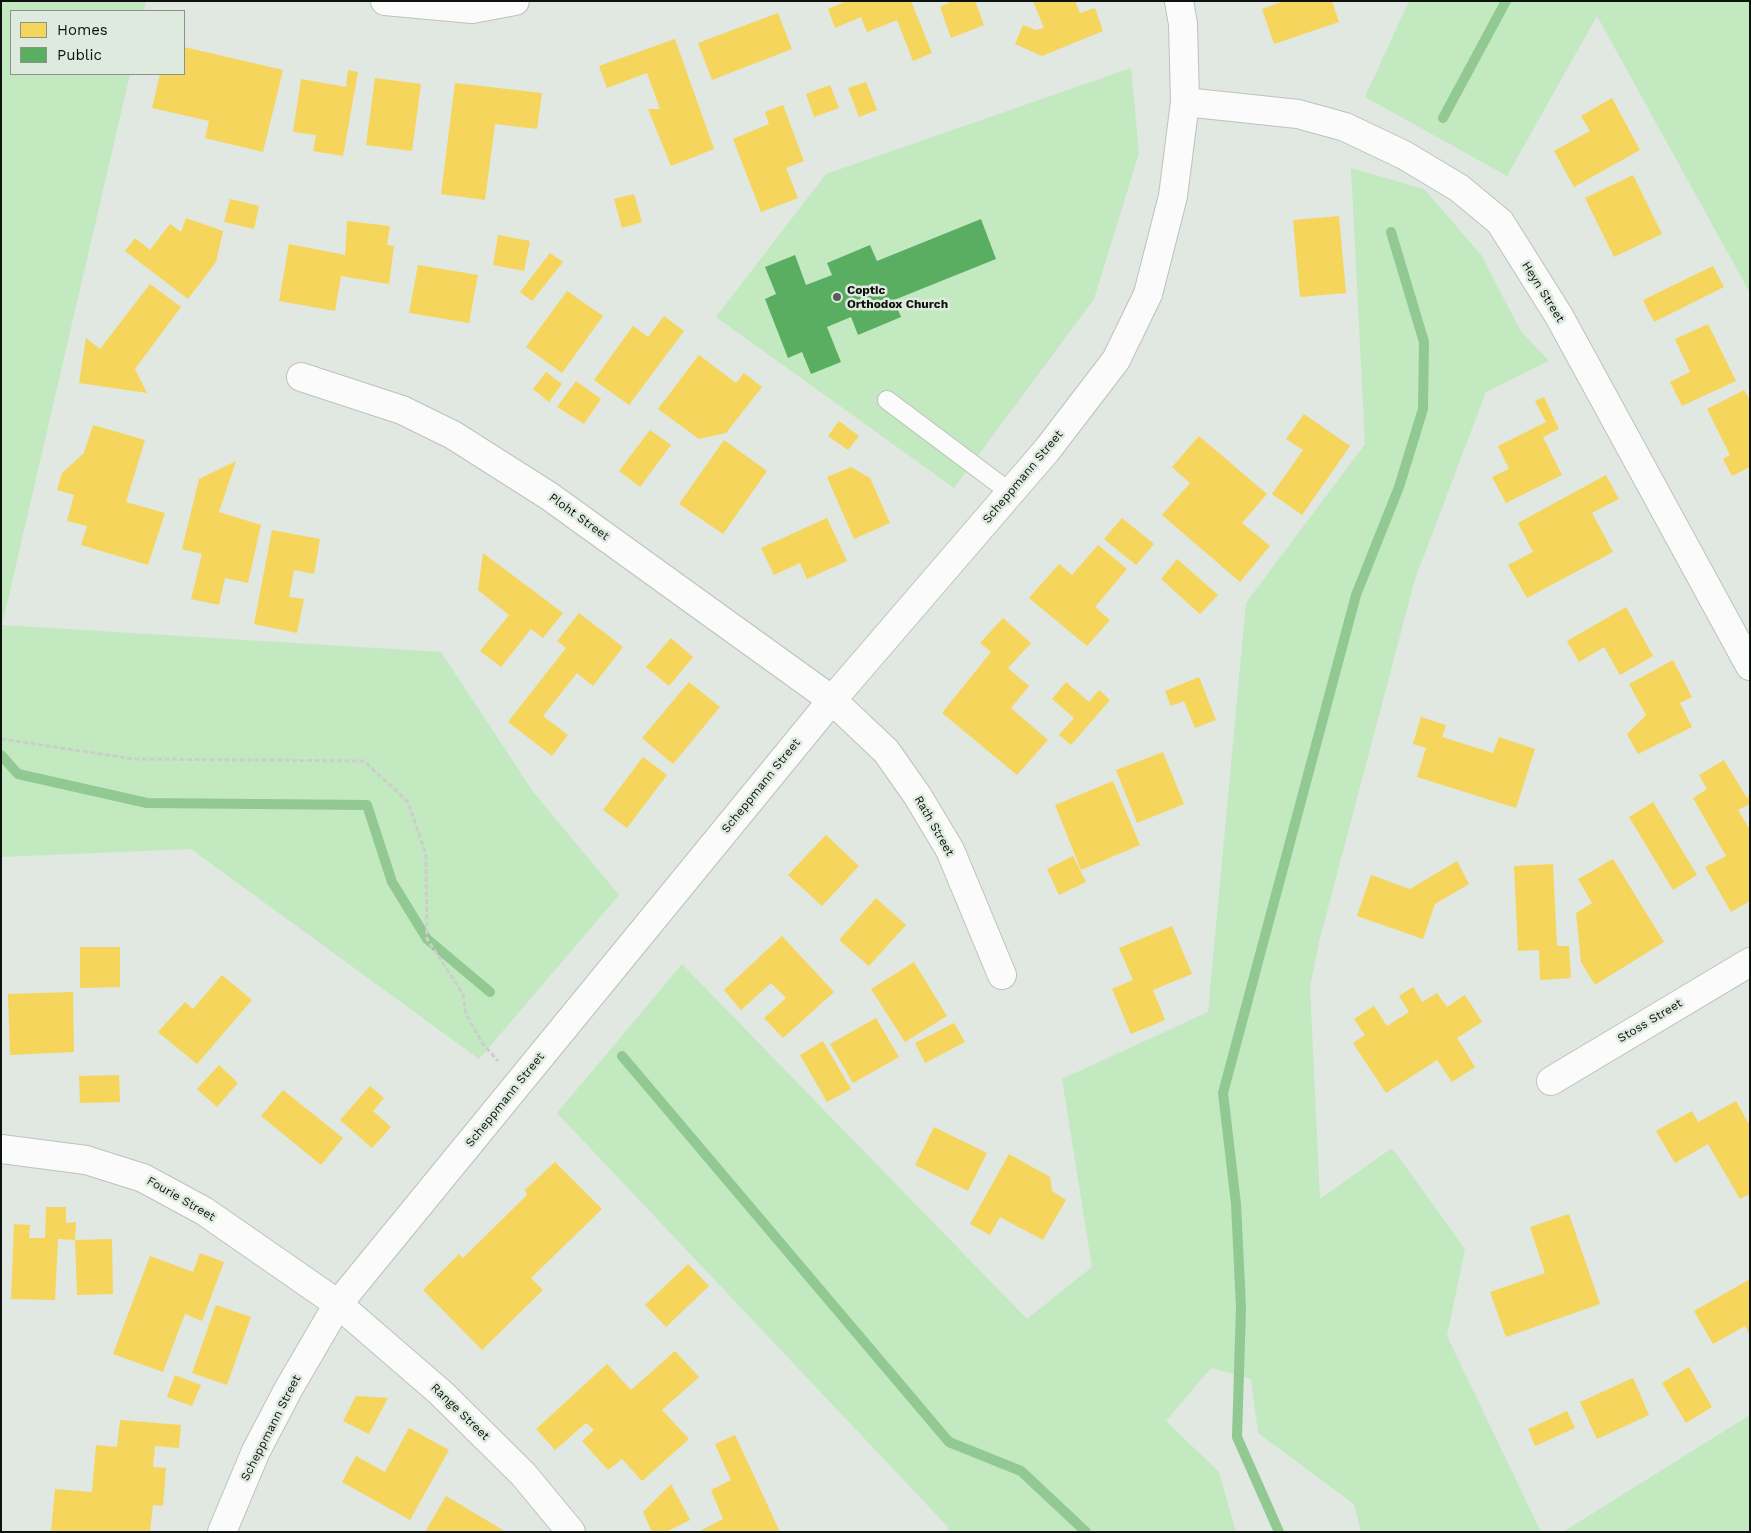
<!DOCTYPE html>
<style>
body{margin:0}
#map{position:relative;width:1751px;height:1533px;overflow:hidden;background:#e1e7e1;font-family:"Work Sans",sans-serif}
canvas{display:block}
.frame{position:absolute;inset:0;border:2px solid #0e120e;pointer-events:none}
.legend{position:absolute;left:10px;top:10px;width:175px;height:65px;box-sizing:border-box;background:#deeade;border:1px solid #8b948b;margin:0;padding:6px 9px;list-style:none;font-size:15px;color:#0e120e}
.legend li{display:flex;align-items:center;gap:10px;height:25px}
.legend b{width:25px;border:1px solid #8b948b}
</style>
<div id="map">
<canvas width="1751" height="1533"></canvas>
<div class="frame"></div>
<ul class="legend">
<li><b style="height:14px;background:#f6d55c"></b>Homes</li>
<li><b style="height:14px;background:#5aae61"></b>Public</li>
</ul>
</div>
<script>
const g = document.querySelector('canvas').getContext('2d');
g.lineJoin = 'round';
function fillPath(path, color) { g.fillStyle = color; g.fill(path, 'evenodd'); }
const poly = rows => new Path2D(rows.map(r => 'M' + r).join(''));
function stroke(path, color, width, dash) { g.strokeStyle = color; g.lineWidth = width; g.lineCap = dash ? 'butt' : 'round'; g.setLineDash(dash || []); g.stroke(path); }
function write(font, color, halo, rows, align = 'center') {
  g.font = font + ' "Work Sans",sans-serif'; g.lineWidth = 5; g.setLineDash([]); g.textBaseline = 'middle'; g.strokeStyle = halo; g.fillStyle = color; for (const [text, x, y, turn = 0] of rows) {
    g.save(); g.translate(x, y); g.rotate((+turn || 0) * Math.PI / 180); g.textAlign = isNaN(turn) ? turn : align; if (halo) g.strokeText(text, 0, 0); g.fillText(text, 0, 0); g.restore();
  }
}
fillPath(poly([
 [1,1,146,1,144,11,11,11,11,74,130,74,2,625,441,652,534,793,619,895,479,1059,191,849,1,857],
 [1409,1,1750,1,1750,293,1597,16,1507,176,1365,97],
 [1131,68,1139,153,1094,299,954,488,716,317,826,174],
 [1351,168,1424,189,1482,256,1520,330,1549,361,1486,392,1415,579,1319,942,1310,987,1320,1199,1392,1148,1465,1249,1447,1336,1541,1532,1361,1532,1354,1504,1258,1433,1251,1379,1211,1368,1166,1421,1219,1472,1236,1532,949,1532,948,1527,557,1113,682,964,1027,1319,1092,1267,1062,1079,1208,1012,1246,603,1365,444],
 [1750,1415,1750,1532,1563,1532]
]), '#c3e9c1');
fillPath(poly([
 [847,1,911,1,932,53,913,61,897,20,867,32,861,17,835,28,828,9],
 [953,1,975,1,984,25,951,38,940,7],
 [1033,1,1075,1,1080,13,1095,8,1103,31,1042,56,1015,44,1023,25,1036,30,1044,28],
 [1284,1,1332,1,1339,22,1274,44,1262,9],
 [778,13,792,49,712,80,698,43],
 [675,39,714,149,671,166,648,109,660,109,647,73,607,88,599,66],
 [184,47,283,70,263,152,205,138,209,121,152,108,160,74,184,74],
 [348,70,358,72,343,156,313,151,316,135,293,132,301,79,346,87],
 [375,78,421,84,412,151,366,145],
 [866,82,877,110,859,117,848,88],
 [455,83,542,93,537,129,495,124,485,200,441,194],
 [830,85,839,108,814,117,806,94],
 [1612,98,1640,150,1574,187,1554,151,1590,131,1581,116],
 [783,105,804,161,786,168,798,198,761,212,733,139,769,124,765,112],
 [1633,175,1662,234,1614,257,1585,198],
 [634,194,642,222,622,228,614,199],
 [230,199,259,206,254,229,224,222],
 [1339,216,1346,293,1300,297,1293,220],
 [186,218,223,231,216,262,188,299,125,251,135,238,150,250,170,224,181,232],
 [347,221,390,226,387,245,394,246,389,284,341,276,335,311,279,301,289,244,345,255],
 [498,235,530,241,524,271,493,265],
 [550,253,563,262,532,301,520,292],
 [418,265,478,275,469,323,409,313],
 [1713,266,1724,287,1654,322,1643,300],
 [150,284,181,307,135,369,147,393,79,383,86,338,100,349],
 [567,291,603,316,562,373,526,347],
 [664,316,684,331,629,405,594,380,633,326,648,337],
 [1708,324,1736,381,1682,406,1670,382,1690,372,1675,339],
 [699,355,736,383,744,373,762,387,726,433,699,439,658,409],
 [546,372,562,384,549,402,533,389],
 [576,381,601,399,584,424,557,407],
 [1744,390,1750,400,1750,467,1732,476,1723,459,1730,455,1707,409],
 [1544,397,1559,429,1543,437,1562,475,1506,503,1492,477,1509,469,1498,446,1546,422,1535,401],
 [1304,414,1350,446,1302,515,1272,494,1303,450,1286,439],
 [839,421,859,436,848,450,828,436],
 [93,425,145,440,126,502,165,513,148,565,81,545,87,526,67,521,74,495,57,490,62,473,84,453],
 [650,430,671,445,640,487,619,471],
 [1199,436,1267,494,1242,523,1270,546,1240,582,1162,515,1190,483,1172,467],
 [724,440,767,471,723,534,679,504],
 [236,461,219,512,261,525,248,583,225,578,219,605,191,599,202,554,182,549,199,479],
 [851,467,870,478,890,523,854,539,827,477],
 [1606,475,1619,499,1592,513,1613,552,1527,598,1508,565,1533,552,1518,523],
 [827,518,847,561,807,579,800,563,774,575,761,548],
 [1122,518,1154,544,1136,565,1104,539],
 [272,530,320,539,314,574,294,570,289,597,304,599,297,633,254,624],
 [1098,545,1127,569,1095,607,1110,620,1087,646,1029,598,1059,564,1072,575],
 [483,553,563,613,543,638,531,629,501,667,480,651,509,615,478,590],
 [1177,559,1218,595,1200,614,1161,579],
 [1626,607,1653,656,1620,675,1604,647,1579,662,1567,641],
 [579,613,623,647,593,686,577,673,543,716,568,735,552,756,508,722,566,648,557,641],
 [1003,618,1031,643,1008,668,1029,686,1011,708,1048,740,1017,775,942,713,991,652,980,643],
 [671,638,693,657,669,686,646,667],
 [1673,660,1692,697,1680,703,1692,727,1638,754,1627,734,1646,715,1629,684],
 [1199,677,1216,720,1195,728,1184,701,1171,706,1165,691],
 [689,682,720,707,673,764,642,738],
 [1066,682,1089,702,1099,690,1110,700,1071,745,1059,735,1074,718,1052,699],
 [1421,717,1446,725,1442,737,1493,753,1499,737,1535,749,1516,808,1417,777,1426,748,1413,744],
 [1163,752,1184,804,1137,823,1116,770],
 [643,757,667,775,627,828,603,810],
 [1724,760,1747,798,1750,796,1750,804,1738,810,1750,830,1750,901,1731,912,1705,867,1726,856,1693,798,1707,789,1699,775],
 [1113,781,1140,845,1081,870,1055,805],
 [1653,802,1697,875,1673,890,1629,817],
 [826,835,859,866,822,906,788,875],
 [1073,856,1086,882,1059,895,1047,869],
 [1613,859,1664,942,1595,985,1581,962,1576,913,1592,903,1578,879],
 [1457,861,1469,884,1435,904,1423,939,1357,916,1371,875,1410,889],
 [1553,864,1557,946,1569,946,1571,978,1540,980,1539,950,1518,951,1514,866],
 [876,898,906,925,869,966,839,940],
 [1172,926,1192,974,1153,990,1165,1020,1131,1034,1112,989,1133,980,1119,948],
 [782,936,834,992,783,1038,764,1018,786,998,771,983,741,1010,724,990],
 [80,947,120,947,120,987,80,988],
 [914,962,947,1016,905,1042,871,989],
 [222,975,252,1000,197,1064,158,1032,185,1002,193,1009],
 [1413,987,1422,1002,1437,993,1447,1007,1465,995,1482,1022,1457,1038,1475,1067,1452,1082,1437,1060,1386,1093,1353,1043,1365,1035,1354,1019,1374,1006,1387,1026,1409,1012,1399,996],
 [73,992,74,1052,10,1055,8,994],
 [876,1018,899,1057,853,1083,830,1044],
 [954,1023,965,1042,925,1063,915,1043],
 [823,1041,851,1089,827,1102,800,1055],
 [219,1065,238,1083,217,1107,197,1089],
 [119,1075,120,1102,80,1103,79,1076],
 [370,1086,384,1098,373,1111,391,1127,372,1148,340,1120],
 [283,1090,343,1138,321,1165,261,1116],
 [1736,1101,1750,1126,1750,1194,1740,1199,1708,1144,1675,1163,1656,1131,1692,1111,1698,1122],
 [934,1127,987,1153,968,1191,915,1165],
 [1009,1154,1050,1177,1052,1191,1066,1200,1043,1240,1000,1217,990,1235,970,1224],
 [555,1162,602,1209,531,1278,543,1290,482,1350,423,1290,459,1254,463,1258,527,1195,525,1190],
 [46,1207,66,1207,66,1223,76,1222,75,1240,58,1239,55,1300,11,1299,14,1224,30,1225,29,1238,45,1238],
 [1569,1214,1600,1304,1506,1337,1490,1292,1545,1273,1530,1227],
 [112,1239,113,1294,77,1295,75,1240],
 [200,1253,224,1262,202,1321,185,1314,163,1372,113,1354,150,1256,193,1272],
 [688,1264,709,1286,666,1327,645,1305],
 [1750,1279,1750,1335,1745,1326,1713,1344,1694,1311],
 [216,1305,251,1317,227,1385,192,1373],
 [675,1351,699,1377,662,1410,689,1439,642,1481,622,1459,608,1470,582,1441,594,1430,586,1423,555,1450,536,1429,607,1364,631,1390],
 [1689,1367,1712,1407,1686,1423,1662,1383],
 [175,1375,201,1385,192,1406,167,1397],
 [1633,1378,1649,1415,1597,1439,1580,1402],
 [356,1396,388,1398,369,1434,343,1421],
 [1567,1411,1575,1428,1535,1446,1528,1429],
 [120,1420,181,1425,179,1448,155,1446,153,1467,166,1468,163,1506,153,1505,150,1532,51,1532,55,1489,92,1492,96,1445,117,1447],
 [409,1428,449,1450,410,1520,342,1482,356,1456,385,1472],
 [735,1435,780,1532,698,1532,723,1519,711,1490,731,1480,715,1444],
 [671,1484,690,1520,666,1532,652,1532,643,1512],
 [446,1496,506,1532,425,1532]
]), '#f6d55c');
fillPath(poly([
 [981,219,996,259,894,300,901,317,858,335,851,317,827,327,841,362,811,374,802,352,788,358,765,299,776,294,765,267,795,255,806,285,832,275,827,263,870,245,877,261]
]), '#5aae61');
stroke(poly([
 [1443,118,1506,1],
 [1,755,18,774,147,803,367,805,392,882,427,939,490,992],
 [622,1056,949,1442,1021,1471,1086,1532],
 [1279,1532,1237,1437,1241,1307,1236,1204,1223,1093,1356,595,1399,487,1423,409,1424,342,1391,232]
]), '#92c891', 10);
const lane = poly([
 [887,400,1011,493]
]);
const street = poly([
 [385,1,472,9,515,1],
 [1185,102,1298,114,1345,127,1404,155,1459,188,1500,222,1559,316,1750,666],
 [301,377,402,410,453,435,549,496,832,700,886,751,917,795,950,850,1002,975],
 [1551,1081,1750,962],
 [1,1149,86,1160,143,1178,204,1211,338,1304,441,1393,523,1474,571,1532]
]);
const secondary = poly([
 [222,1532,256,1451,289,1388,338,1304,832,700,1047,450,1116,360,1148,294,1173,196,1185,102,1183,24,1179,1]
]);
stroke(lane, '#bdc2bc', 20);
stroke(street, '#bdc2bc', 30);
stroke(secondary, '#bdc2bc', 30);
stroke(poly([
 [1,739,134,759,364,761,408,802,426,854,427,939,463,994,466,1014,483,1044,498,1061]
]), '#cccecc', 3, [5, 2.5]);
stroke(lane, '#fafbfa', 18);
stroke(street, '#fafbfa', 28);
stroke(secondary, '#fafbfa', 28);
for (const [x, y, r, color] of [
 [837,297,5,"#585d58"]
]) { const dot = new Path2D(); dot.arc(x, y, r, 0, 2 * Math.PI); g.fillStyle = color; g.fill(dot); stroke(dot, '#deeade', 2); }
write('bold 12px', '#0e120e', '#deeade', [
 ["Coptic",847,290],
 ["Orthodox Church",847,304]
], 'left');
write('12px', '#0e120e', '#deeade', [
 ["Heyn Street",1543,292,58],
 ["Scheppmann Street",1023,477,-50],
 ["Ploht Street",579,517,36],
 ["Scheppmann Street",761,786,-51],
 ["Rath Street",934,826,60],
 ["Stoss Street",1650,1021,-31],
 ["Scheppmann Street",505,1100,-51],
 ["Fourie Street",181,1199,30],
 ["Range Street",460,1412,44],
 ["Scheppmann Street",271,1428,-63]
]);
</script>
